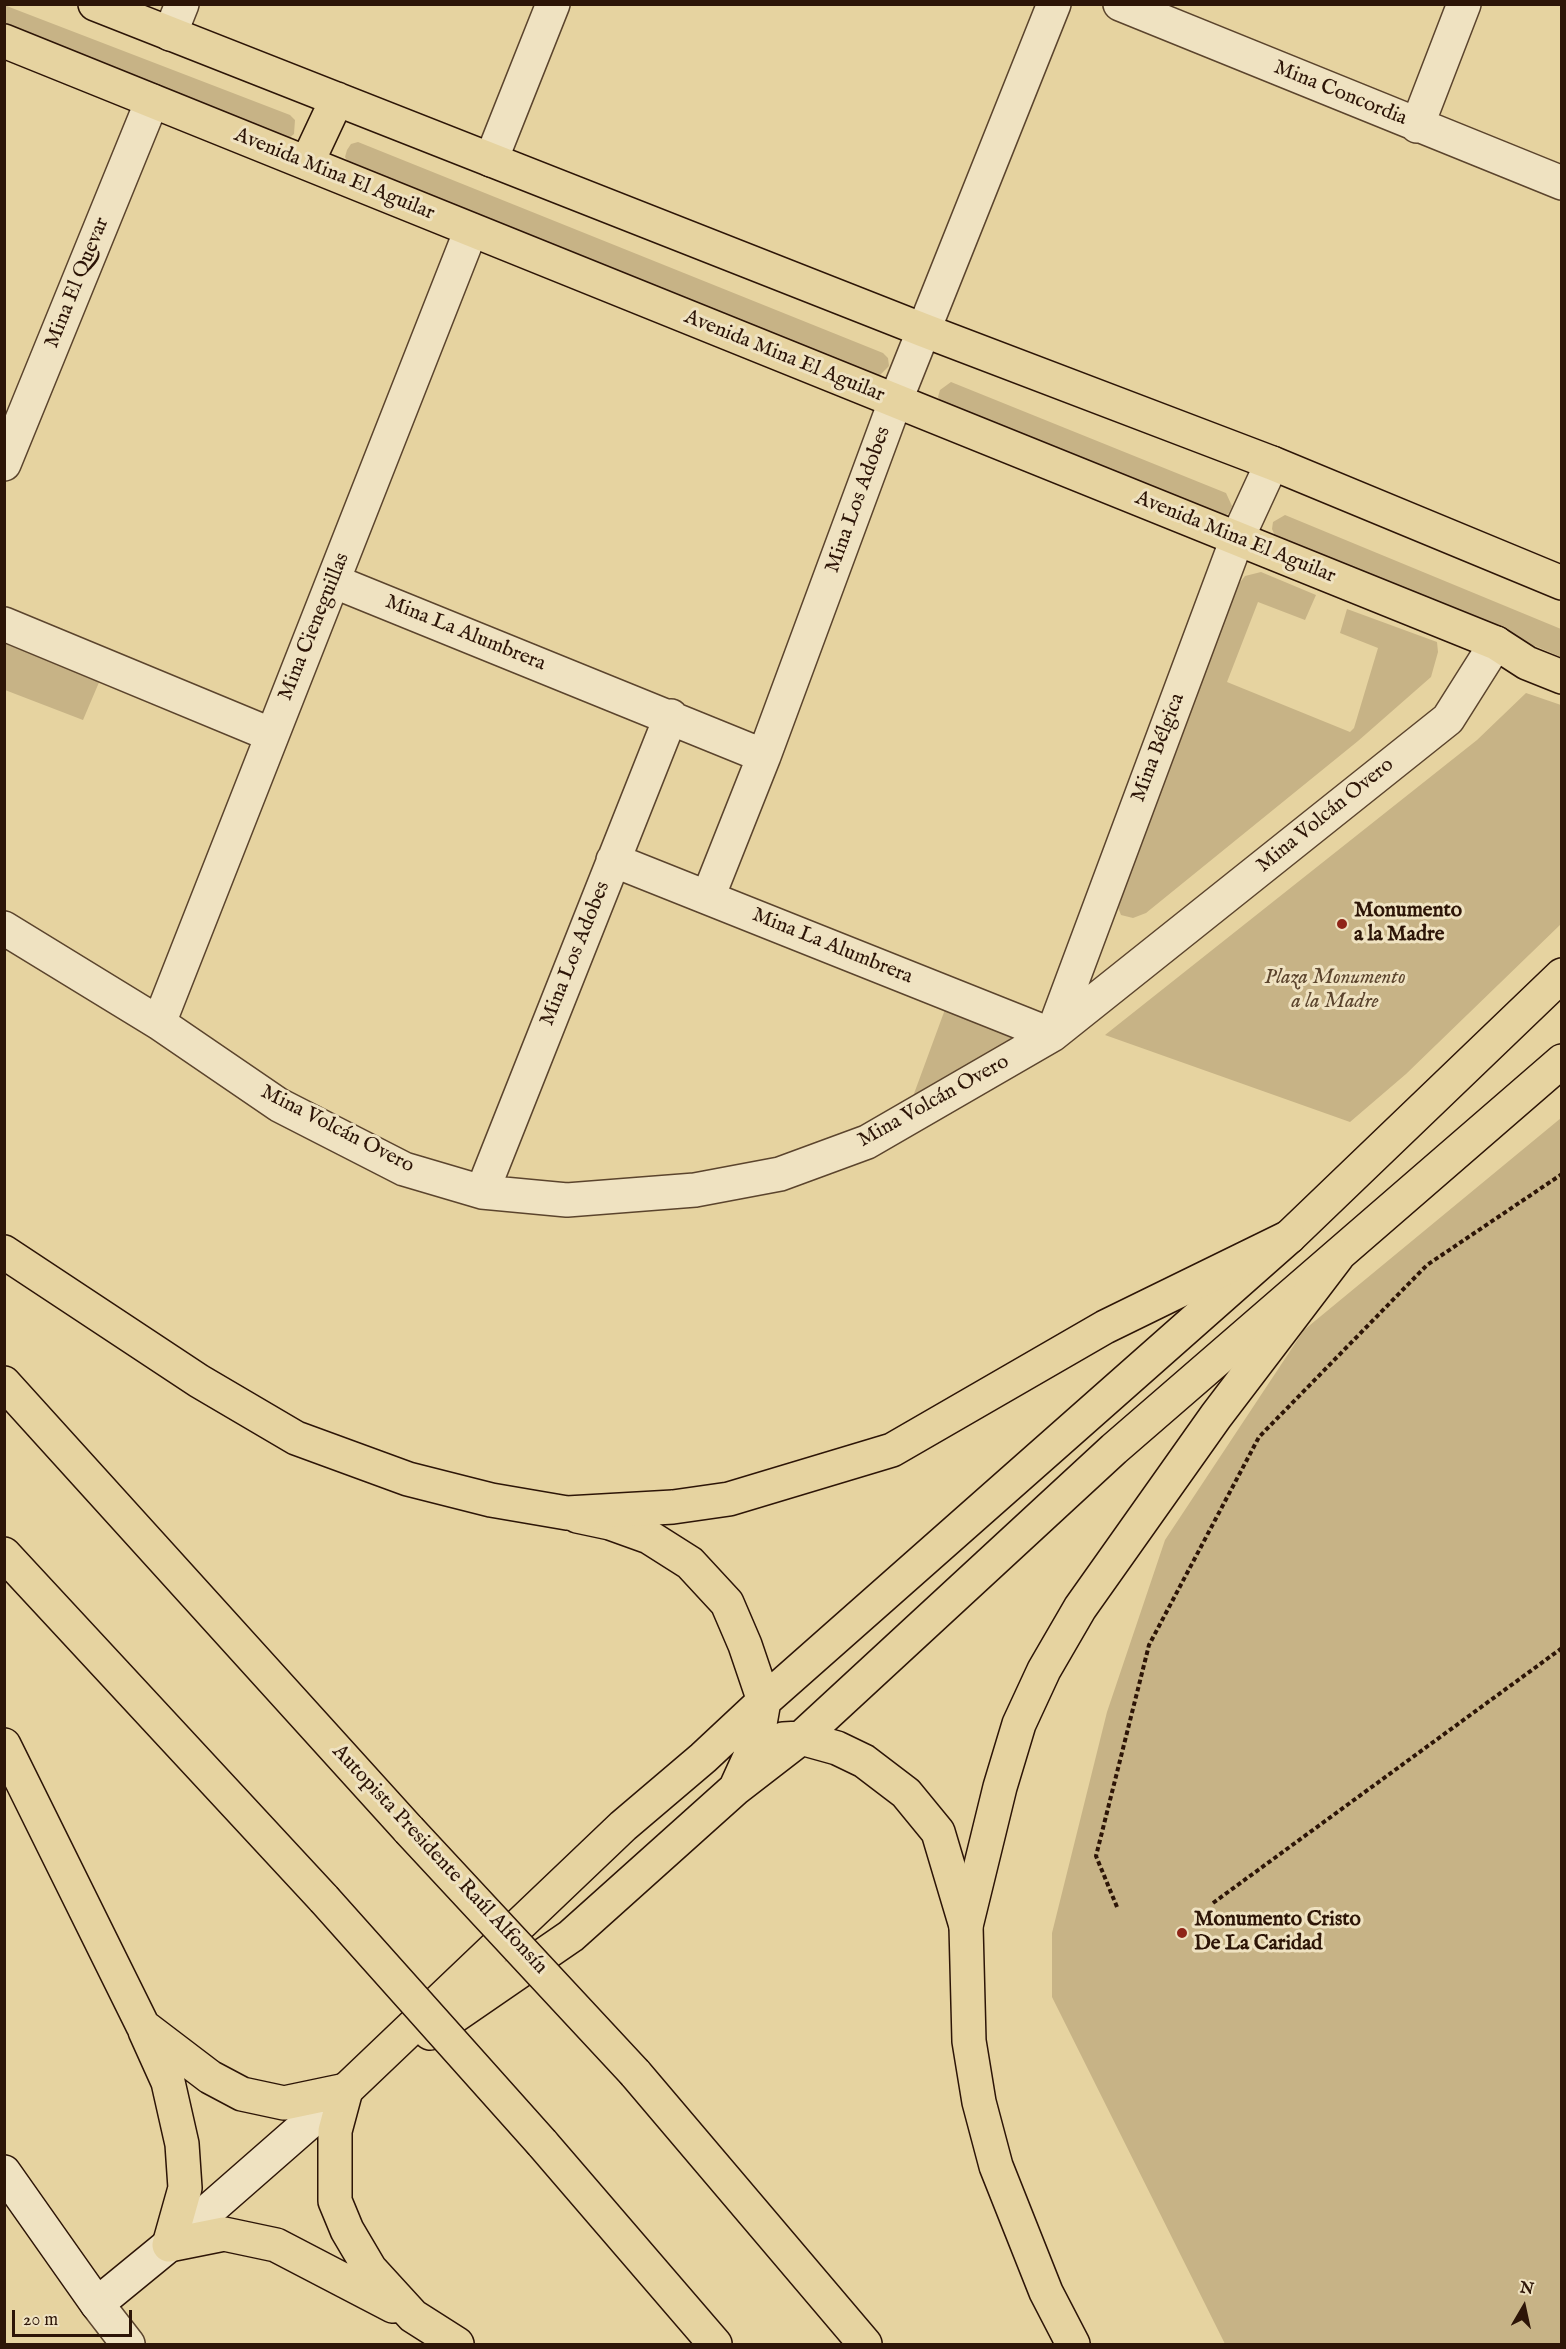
<!DOCTYPE html>
<meta charset="utf-8">
<style>
body{margin:0}
#map{position:relative;width:1566px;height:2349px;overflow:hidden;background:#e6d3a0;font-family:"IM FELL English",serif}
canvas{display:block}
.frame{position:absolute;inset:0;border:6px solid #2d1507;pointer-events:none}
.north{position:absolute;left:1494px;top:2277px;width:60px;height:60px;-webkit-text-stroke:4px #efe2c1;paint-order:stroke;rotate:9deg;font-size:16px;font-weight:700;line-height:24px;text-align:center;color:#2d1507}
.north::after{content:'';display:block;margin:auto;width:21px;height:27px;background:#2d1507;clip-path:polygon(50% 0,100% 100%,50% 72%,0 100%)}
.scale{position:absolute;left:12px;top:2310px;width:120px;height:27px;box-sizing:border-box;border:3px solid #2d1507;border-top:0;padding-left:8px;font-size:18px;line-height:21px;white-space:nowrap;color:#2d1507;-webkit-text-stroke:4px #efe2c1;paint-order:stroke}
</style>
<div id="map">
<canvas width="1566" height="2349"></canvas>
<div class="frame"></div>
<div class="north">N</div>
<div class="scale">20 m</div>
</div>
<script>
const g = document.querySelector('canvas').getContext('2d');
g.lineJoin = 'round';
function fillPath(path, color) { g.fillStyle = color; g.fill(path, 'evenodd'); }
const poly = rows => new Path2D(rows.map(r => 'M' + r).join(''));
function stroke(path, color, width, dash) { g.strokeStyle = color; g.lineWidth = width; g.lineCap = dash ? 'butt' : 'round'; g.setLineDash(dash || []); g.stroke(path); }
function write(font, color, halo, rows, align = 'center') {
  g.font = font + ' "IM FELL English",serif'; g.lineWidth = 6; g.setLineDash([]); g.textBaseline = 'middle'; g.strokeStyle = halo; g.fillStyle = color; for (const [text, x, y, turn = 0] of rows) {
    g.save(); g.translate(x, y); g.rotate((+turn || 0) * Math.PI / 180); g.textAlign = isNaN(turn) ? turn : align; if (halo) g.strokeText(text, 0, 0); g.fillText(text, 0, 0); g.restore();
  }
}
fillPath(poly([
 [4,5,290,115,295,120,294,134,288,139,5,30],
 [358,142,883,353,888,358,889,366,879,376,349,164,345,157,347,150,351,144],
 [951,382,1226,493,1232,506,1229,513,1223,517,942,404,938,397,940,390],
 [1285,515,1561,629,1561,657,1275,536,1272,529,1273,522],
 [1261,572,1316,595,1305,620,1258,602,1227,682,1350,732,1354,728,1378,648,1340,633,1347,609,1437,642,1438,652,1431,677,1358,741,1146,913,1133,918,1121,915,1117,905,1120,891,1238,585,1245,576],
 [4,643,100,680,83,720,5,690],
 [1526,693,1561,705,1561,924,1406,1074,1350,1122,1105,1035,1477,740],
 [947,1004,1032,1039,908,1110],
 [1561,1118,1561,2344,1225,2344,1052,1997,1052,1933,1107,1712,1165,1540,1304,1330]
]), '#c7b386');
const minor = poly([
 [1120,4,1562,183],
 [170,34,182,4],
 [1417,126,1464,4],
 [491,160,553,4],
 [4,464,152,101],
 [333,581,764,756],
 [4,624,272,735],
 [613,860,1052,1035,1237,539,1272,463],
 [708,897,764,756,895,402,1054,4],
 [4,928,159,1023,279,1105,404,1169,482,1192,567,1200,695,1190,780,1174,867,1142,1052,1035,1448,719,1496,643],
 [159,1023,471,230],
 [482,1192,671,716]
]);
const tertiary = poly([
 [97,2304,128,2344]
]);
const secondary = poly([
 [4,2172,97,2304,169,2245,346,2090]
]);
const primary = poly([
 [95,4,923,330,1272,463,1562,583],
 [4,41,1496,643,1527,663,1562,677],
 [307,163,337,99],
 [577,1516,610,1523,649,1537,690,1563,727,1603,745,1645,764,1701,757,1741,737,1785],
 [783,1739,801,1738,837,1748,864,1761,906,1793,938,1832,966,1926],
 [430,2033,571,1936,735,1789,801,1738,1114,1449,1562,1061],
 [346,2090,623,1826,703,1758,764,1701,1289,1237,1562,975]
]);
const motorway = poly([
 [4,1252,199,1381,296,1438,408,1479,491,1500,567,1513,673,1507,729,1499,892,1450,1105,1327,1289,1237],
 [4,1383,409,1830],
 [4,1554,324,1899],
 [4,1745,143,2026,210,2077,242,2094,284,2103,346,2090,335,2131,335,2201,347,2230,370,2269,413,2316,457,2344],
 [145,2031,168,2082,182,2144,185,2188,169,2245,224,2234,276,2245,393,2306],
 [635,2073,865,2344],
 [542,2143,715,2344],
 [1073,2344,1046,2292,996,2166,979,2102,969,2041,966,1926,1000,1787,1019,1724,1044,1670,1080,1608,1216,1416,1337,1257]
]);
stroke(minor, '#5b442d', 36);
stroke(tertiary, '#5b442d', 36);
stroke(secondary, '#2d1507', 36);
stroke(primary, '#2d1507', 36);
stroke(motorway, '#2d1507', 36);
stroke(poly([
 [1213,1903,1562,1648],
 [1117,1907,1096,1856,1149,1645,1259,1437,1427,1265,1562,1174]
]), '#2d1507', 4, [4.5, 3]);
stroke(minor, '#efe2c1', 33);
stroke(tertiary, '#efe2c1', 33);
stroke(secondary, '#efe2c1', 33);
stroke(primary, '#e6d3a0', 33);
stroke(motorway, '#e6d3a0', 33);
const motorwayBridge = poly([
 [409,1830,635,2073],
 [324,1899,542,2143]
]);
stroke(motorwayBridge, '#2d1507', 36, []);
stroke(motorwayBridge, '#e6d3a0', 33);
for (const [x, y, r, color] of [
 [1342,924,6,"#8f2418"],
 [1182,1933,6,"#8f2418"]
]) { const dot = new Path2D(); dot.arc(x, y, r, 0, 2 * Math.PI); g.fillStyle = color; g.fill(dot); stroke(dot, '#efe2c1', 2); }
write('21px', '#2d1507', '#efe2c1', [
 ["Mina Concordia",1340,94,22],
 ["Avenida Mina El Aguilar",334,175,22],
 ["Mina El Quevar",78,283,-68],
 ["Avenida Mina El Aguilar",784,357,22],
 ["Mina Los Adobes",859,500,-70],
 ["Avenida Mina El Aguilar",1235,538,22],
 ["Mina Cieneguillas",315,627,-68],
 ["Mina La Alumbrera",465,634,22],
 ["Mina Bélgica",1159,748,-69],
 ["Mina Volcán Overo",1326,816,-39],
 ["Mina La Alumbrera",832,947,22],
 ["Mina Los Adobes",576,954,-68],
 ["Mina Volcán Overo",934,1102,-29],
 ["Mina Volcán Overo",337,1130,27],
 ["Autopista Presidente Raúl Alfonsín",439,1860,47]
]);
write('bold 21px', '#2d1507', '#efe2c1', [
 ["Monumento",1354,912],
 ["a la Madre",1354,936],
 ["Monumento Cristo",1194,1921],
 ["De La Caridad",1194,1945]
], 'left');
write('italic 21px', '#5b442d', '#efe2c1', [
 ["Plaza Monumento",1335,979],
 ["a la Madre",1335,1003]
]);
</script>
